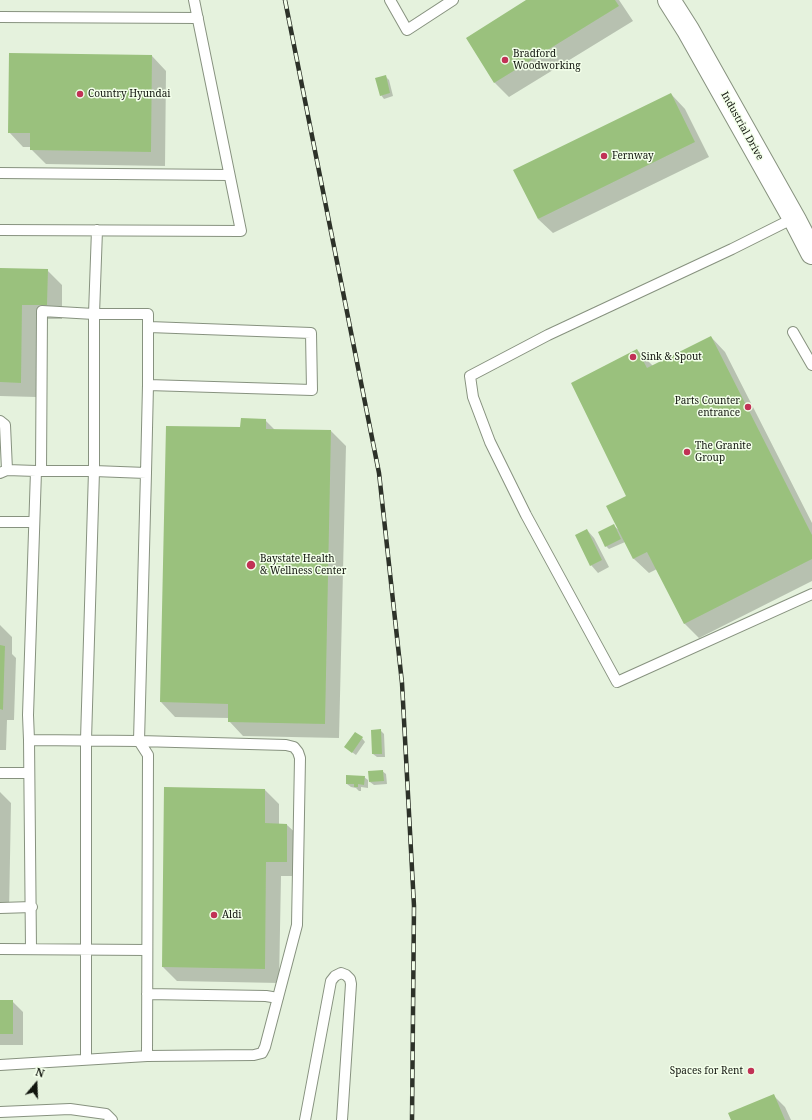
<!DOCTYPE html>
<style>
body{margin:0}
#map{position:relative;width:812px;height:1120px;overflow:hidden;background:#e5f2dd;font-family:"Noto Serif",serif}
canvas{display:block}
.north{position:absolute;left:16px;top:1064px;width:40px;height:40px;-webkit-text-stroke:3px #f3ffea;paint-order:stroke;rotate:19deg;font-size:11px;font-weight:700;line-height:16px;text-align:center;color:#11150e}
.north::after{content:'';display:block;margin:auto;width:14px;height:18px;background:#11150e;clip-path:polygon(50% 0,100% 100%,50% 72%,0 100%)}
</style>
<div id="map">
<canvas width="812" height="1120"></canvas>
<div class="north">N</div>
</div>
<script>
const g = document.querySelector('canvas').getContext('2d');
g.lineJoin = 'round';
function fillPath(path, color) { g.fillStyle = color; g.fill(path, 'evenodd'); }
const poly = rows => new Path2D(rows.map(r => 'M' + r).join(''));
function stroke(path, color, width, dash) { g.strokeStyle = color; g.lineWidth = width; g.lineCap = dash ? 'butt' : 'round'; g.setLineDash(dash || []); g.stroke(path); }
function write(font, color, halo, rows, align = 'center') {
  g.font = font + ' "Noto Serif",serif'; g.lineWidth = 3; g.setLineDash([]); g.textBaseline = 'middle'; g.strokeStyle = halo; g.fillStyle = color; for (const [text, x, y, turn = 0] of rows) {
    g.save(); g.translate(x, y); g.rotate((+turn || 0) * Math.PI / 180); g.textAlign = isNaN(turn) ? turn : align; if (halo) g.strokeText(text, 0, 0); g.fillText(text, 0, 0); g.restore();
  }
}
fillPath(poly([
 [528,0,619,0,633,21,509,97,495,83,467,38],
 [152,56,166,71,165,166,46,164,31,149,31,147,23,147,9,132],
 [385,76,389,80,393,96,384,99,381,95],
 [671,94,685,109,709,157,553,233,538,219],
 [0,269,47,270,62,285,62,319,36,319,36,397,0,396],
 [711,337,725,352,812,523,812,581,699,638,684,623,657,569,649,573,634,559,625,542,609,549,606,546,613,525,620,531,628,497,637,350,653,366],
 [265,420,275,430,331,431,346,446,339,738,243,736,229,721,229,718,175,717,161,702,167,427,241,428],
 [587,530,594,538,609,567,598,573,591,565],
 [0,625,12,637,12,654,16,658,14,720,7,720,6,750,0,750],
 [380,730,384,734,385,757,377,757,373,754],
 [362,738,365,742,356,755,345,747],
 [382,771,386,774,387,784,374,785,370,782],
 [364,777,368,780,368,788,361,787,361,791,359,791,356,788,351,787,347,784],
 [265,790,279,804,279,824,287,825,302,839,301,876,281,876,279,983,177,981,163,967],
 [0,792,11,803,9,913,0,913],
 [0,1001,12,1001,23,1012,23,1045,0,1045],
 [774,1096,785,1107,791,1120,732,1120]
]), '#0003');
fillPath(poly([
 [526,0,615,0,619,6,494,83,466,38],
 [9,53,152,55,151,152,30,150,30,133,8,133],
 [386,75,390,93,380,96,375,78],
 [671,93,695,142,538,219,513,170],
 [0,268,48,269,47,305,22,305,21,383,0,382],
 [711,336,812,535,812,559,684,624,647,552,633,559,606,506,626,496,571,383,637,349,647,368],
 [241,418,266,419,266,429,331,430,325,724,228,722,228,704,160,702,166,426,240,427],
 [614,524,621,539,605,547,598,532],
 [587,529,602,560,590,566,575,535],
 [0,645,5,646,3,710,0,709],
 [381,729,382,754,372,754,371,730],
 [355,732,363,737,352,753,344,747],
 [383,770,384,781,369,782,368,771],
 [346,775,365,776,364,785,358,784,358,787,354,787,354,784,346,784],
 [164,787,265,789,265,823,287,824,287,862,266,862,265,969,162,967],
 [0,1000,13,1000,13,1034,0,1034],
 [774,1094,785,1120,731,1120,728,1113]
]), '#9ac17d');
const lane = poly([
 [390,0,407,30,453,0],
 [0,17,198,18],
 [0,173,229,175],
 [794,218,732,249,548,335,470,376,473,397,490,442,526,515,617,682,812,594],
 [0,230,241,231,194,0],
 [793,332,812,365],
 [148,385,312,390,311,333,149,327],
 [0,421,5,425,7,470],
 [36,471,28,715,29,740,139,741,146,473],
 [0,473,7,470,36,471,94,471,146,473,148,385,148,314,94,314,42,311,41,471],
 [0,522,34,522],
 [29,740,31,949],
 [139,741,148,755,147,1056],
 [0,773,29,773],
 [0,908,32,907],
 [0,949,147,950],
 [147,994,266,996,278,998],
 [86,1059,86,740,94,471,94,314,97,230],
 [0,1065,147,1056,254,1055,262,1053,265,1047,297,925,300,758,298,752,294,747,286,745,139,741],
 [0,1112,70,1109,106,1114,112,1120],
 [305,1120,331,981,335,976,341,973,346,975,350,979,351,984,342,1120]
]);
const secondary = poly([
 [669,0,688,30,796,222,812,253]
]);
stroke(lane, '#87927f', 12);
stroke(secondary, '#87927f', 24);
stroke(lane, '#fff', 10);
stroke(secondary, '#fff', 22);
const rail = poly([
 [285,0,379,473,402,683,414,906,412,1120]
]);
stroke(rail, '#2d3229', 4.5);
stroke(rail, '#f3ffea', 3, [9]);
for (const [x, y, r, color] of [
 [505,60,4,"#c13256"],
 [80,94,4,"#c13256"],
 [604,156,4,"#c13256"],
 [633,357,4,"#c13256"],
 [748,407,4,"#c13256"],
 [687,452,4,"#c13256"],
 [251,565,5,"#c13256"],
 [214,915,4,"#c13256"],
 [751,1071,4,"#c13256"]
]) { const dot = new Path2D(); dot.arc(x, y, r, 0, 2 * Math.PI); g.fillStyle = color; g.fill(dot); stroke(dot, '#f3ffea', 1.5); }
write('10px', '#11150e', '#f3ffea', [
 ["Bradford",513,54],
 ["Woodworking",513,66],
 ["Country Hyundai",88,94],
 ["Fernway",612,156],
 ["Sink & Spout",641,357],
 ["Parts Counter",740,401,"right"],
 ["entrance",740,413,"right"],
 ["The Granite",695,446],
 ["Group",695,458],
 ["Baystate Health",260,559],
 ["& Wellness Center",260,571],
 ["Aldi",222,915],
 ["Spaces for Rent",743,1071,"right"]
], 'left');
write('10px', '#11150e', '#f3ffea', [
 ["Industrial Drive",742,126,61]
]);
</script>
